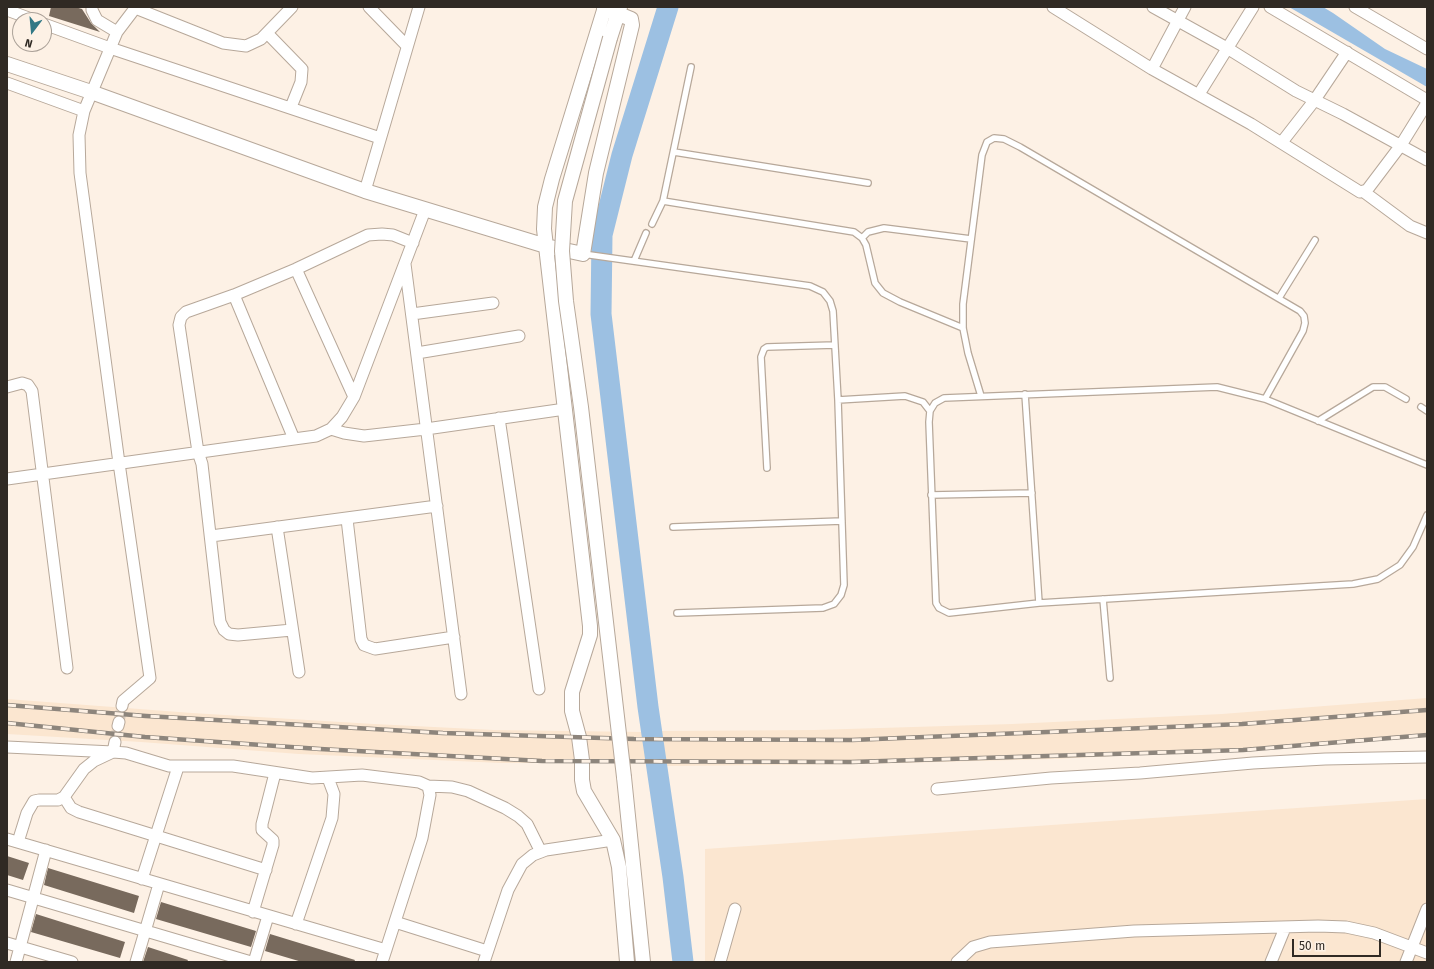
<!DOCTYPE html>
<style>
body{margin:0}
#map{position:relative;width:1434px;height:969px;overflow:hidden;background:#fdf1e5;font-family:"Fira Sans",sans-serif}
canvas{display:block}
.frame{position:absolute;inset:0;border:8px solid #302a24;pointer-events:none}
.north{position:absolute;left:12px;top:12px;width:40px;height:40px;box-sizing:border-box;background:#fdf1e5;border:1px solid #aba198;border-radius:50%;rotate:196deg;font-size:11px;font-weight:700;line-height:16px;text-align:center;color:#302a24}
.north::after{content:'';display:block;margin:auto;width:14px;height:18px;background:#327885;clip-path:polygon(50% 0,100% 100%,50% 72%,0 100%)}
.scale{position:absolute;left:1292px;top:939px;width:89px;height:18px;box-sizing:border-box;border:2px solid #302a24;border-top:0;padding-left:5px;font-size:12px;line-height:14px;white-space:nowrap;color:#302a24;-webkit-text-stroke:3px #fdf1e5;paint-order:stroke}
</style>
<div id="map">
<canvas width="1434" height="969"></canvas>
<div class="frame"></div>
<div class="north">N</div>
<div class="scale">50 m</div>
</div>
<script>
const g = document.querySelector('canvas').getContext('2d');
g.lineJoin = 'round';
function fillPath(path, color) { g.fillStyle = color; g.fill(path, 'evenodd'); }
const poly = rows => new Path2D(rows.map(r => 'M' + r).join(''));
function stroke(path, color, width, dash) { g.strokeStyle = color; g.lineWidth = width; g.lineCap = dash ? 'butt' : 'round'; g.setLineDash(dash || []); g.stroke(path); }
fillPath(poly([
 [1427,698,1427,735,1237,750,1053,759,859,764,665,766,659,731,814,730,1012,724,1222,714],
 [7,699,192,713,374,724,494,730,643,732,646,763,502,763,299,754,141,742,7,734],
 [1427,799,1427,962,705,962,705,849]
]), '#fbe6d0');
fillPath(poly([
 [1289,7,1323,7,1333,13,1385,49,1427,69,1427,87]
]), '#9cc0e2');
stroke(poly([
 [668,7,622,155,602,235,601,314,648,707,673,877,683,962]
]), '#9cc0e2', 21);
fillPath(poly([
 [51,7,75,7,82,9,91,23,100,32,49,16],
 [7,856,29,863,23,880,7,875],
 [48,868,139,896,134,913,44,885],
 [161,902,256,931,251,947,156,919],
 [36,914,125,942,120,958,31,932],
 [270,934,355,960,354,962,302,962,265,951],
 [148,947,188,960,187,962,143,962]
]), '#786a5d');
stroke(poly([
 [119,722,122,706],
 [115,742,118,726]
]), '#d4c9be', 11, [11, 5.5]);
const service = poly([
 [674,152,868,183],
 [663,201,854,232,862,238,866,245,875,283,883,293,900,302,963,328],
 [652,224,663,201,691,67],
 [862,238,868,232,884,228,971,239],
 [583,254,810,286,823,292,830,301,833,311,838,400,844,585,841,595,834,604,823,608,677,613],
 [634,261,646,233],
 [1279,298,1315,240],
 [1025,394,1039,603],
 [981,396,968,353,963,328,963,304,982,155,987,142,994,138,1004,139,1020,147,1300,311,1304,316,1305,323,1303,331,1265,399],
 [838,400,905,396,923,402,930,411],
 [1421,407,1427,411],
 [1318,421,1373,387,1385,387,1406,399],
 [1427,465,1265,399,1217,387,944,398,935,403,930,411,929,422,936,603,939,608,949,613,1039,603,1353,584,1378,579,1400,565,1413,547,1427,515],
 [767,468,761,357,764,349,767,347,835,345],
 [931,495,1032,493],
 [673,527,842,521],
 [1103,599,1110,678]
]);
const minor = poly([
 [92,7,92,10,97,20,117,32],
 [369,7,407,46],
 [1053,7,1152,69,1251,124,1360,192,1367,190,1401,145,1427,103],
 [1153,7,1227,48,1296,91,1343,114,1427,160],
 [1270,7,1427,100],
 [1355,7,1427,49],
 [135,8,223,43,246,46,261,39,292,7],
 [7,10,34,20],
 [44,24,110,48,380,138],
 [267,33,302,69,301,82,291,107],
 [1152,69,1185,7],
 [7,83,84,111],
 [1199,94,1253,7],
 [1282,142,1314,101,1347,52],
 [365,191,419,7],
 [1364,192,1410,226,1427,233],
 [405,264,461,694],
 [296,269,354,397],
 [234,295,294,439],
 [412,314,493,303],
 [417,353,519,336],
 [7,387,22,383,28,385,32,391,67,668],
 [499,418,539,689],
 [331,429,342,417,354,397,425,210],
 [7,479,294,439,316,436,331,429,344,433,364,436,426,429,565,409],
 [347,519,361,639,364,645,375,649,454,637],
 [277,527,299,672],
 [211,536,437,506],
 [292,630,238,635,229,634,224,630,220,622,202,464,198,452,179,325,181,317,186,312,234,295,296,269,368,235,382,234,393,235,413,243],
 [122,706,123,701,150,678,119,463,80,173,79,135,84,111,117,32,136,7],
 [118,726,119,722],
 [7,747,113,752,115,742],
 [428,786,452,787,468,791,505,808,518,816,527,824,541,852],
 [937,789,1051,778,1140,773,1253,763,1325,759,1427,757],
 [64,797,71,808,79,812,266,870],
 [7,839,386,950],
 [18,842,27,813,34,801,39,800,58,800,64,797,84,769,94,761,113,752,126,753,169,766,233,766,312,778,362,775,419,782,428,786,430,795,422,838,382,962],
 [142,879,178,767],
 [7,890,251,962],
 [253,912,273,845,273,840,262,830,262,824,275,773],
 [395,922,487,951],
 [296,924,332,818,334,794,328,778],
 [7,943,72,962],
 [16,962,46,850],
 [136,962,159,884],
 [254,962,268,916],
 [484,962,508,890,522,864,533,855,546,850,613,840],
 [720,962,735,909],
 [957,962,973,947,990,942,1134,931,1318,926,1346,927,1374,933,1427,953],
 [1271,962,1285,928],
 [1406,962,1427,909]
]);
const tertiary = poly([
 [605,7,552,179,545,207,544,229,590,626,590,635,572,692,572,711,579,737,582,760,582,780,584,791,613,840,619,867,627,962],
 [610,38,620,7],
 [7,64,91,92,365,191,546,246,583,254,596,173,632,25,631,19,604,8],
 [624,777,643,962]
]);
stroke(service, '#b7a89a', 8);
stroke(minor, '#b7a89a', 13);
stroke(tertiary, '#b7a89a', 16);
stroke(service, '#fff', 5.5);
stroke(minor, '#fff', 11);
stroke(tertiary, '#fff', 14);
const rail = poly([
 [7,705,146,716,443,733,634,739,852,740,1242,724,1427,710],
 [7,723,145,737,320,749,542,761,851,762,1243,750,1427,735]
]);
stroke(rail, '#8d857c', 4.5);
stroke(rail, '#fdf1e5', 3, [9]);
const tertiaryBridge = poly([
 [610,38,565,201,562,251,566,301,581,407,624,777]
]);
stroke(tertiaryBridge, '#b7a89a', 16, []);
stroke(tertiaryBridge, '#fff', 14);
</script>
